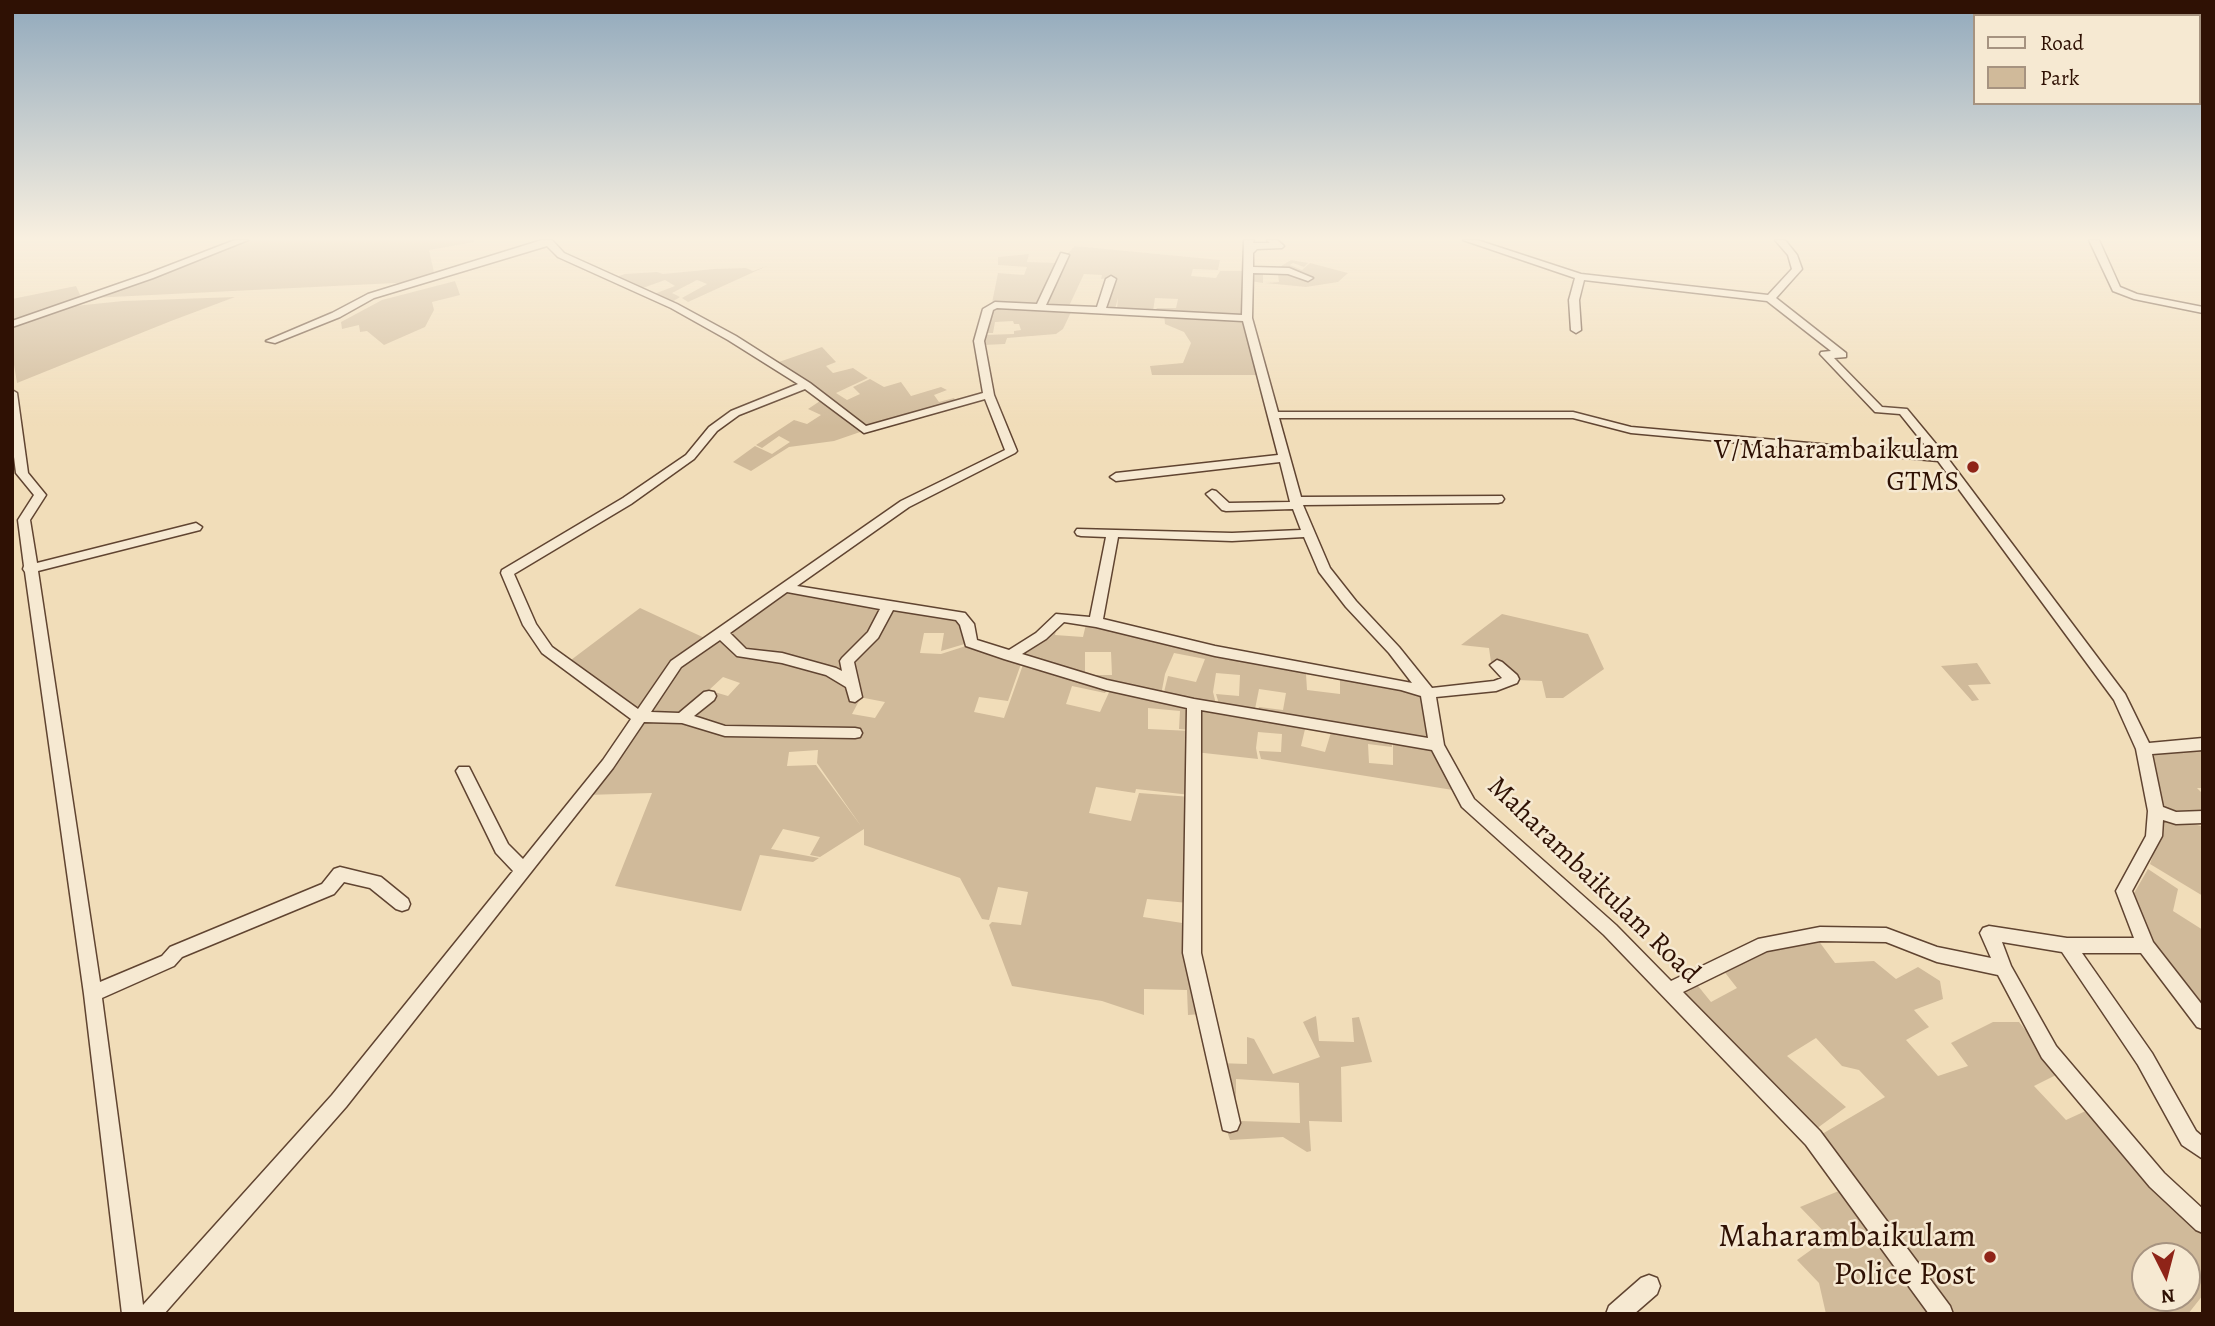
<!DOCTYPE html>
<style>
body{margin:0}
#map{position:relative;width:2215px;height:1326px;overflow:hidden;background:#f1ddb9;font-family:Alegreya,serif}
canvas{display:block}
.frame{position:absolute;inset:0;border:14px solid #2f1104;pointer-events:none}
.legend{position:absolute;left:1973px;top:14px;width:228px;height:91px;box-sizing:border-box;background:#f6e9d2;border:2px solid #a69380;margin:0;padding:9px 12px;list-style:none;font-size:21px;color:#2f1104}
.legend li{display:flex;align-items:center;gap:14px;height:35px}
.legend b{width:35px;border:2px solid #a69380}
.north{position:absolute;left:2131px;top:1242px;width:70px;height:70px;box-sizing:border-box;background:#f6e9d2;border:2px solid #a69380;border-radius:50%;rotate:174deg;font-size:19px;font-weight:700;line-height:28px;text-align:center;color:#2f1104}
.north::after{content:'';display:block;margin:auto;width:24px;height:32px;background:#8f2418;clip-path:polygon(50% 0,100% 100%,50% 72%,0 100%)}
</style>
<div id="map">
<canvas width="2215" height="1326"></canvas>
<div class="frame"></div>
<ul class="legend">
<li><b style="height:9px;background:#f6e9d2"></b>Road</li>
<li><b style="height:19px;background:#d0ba9a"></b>Park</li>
</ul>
<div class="north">N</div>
</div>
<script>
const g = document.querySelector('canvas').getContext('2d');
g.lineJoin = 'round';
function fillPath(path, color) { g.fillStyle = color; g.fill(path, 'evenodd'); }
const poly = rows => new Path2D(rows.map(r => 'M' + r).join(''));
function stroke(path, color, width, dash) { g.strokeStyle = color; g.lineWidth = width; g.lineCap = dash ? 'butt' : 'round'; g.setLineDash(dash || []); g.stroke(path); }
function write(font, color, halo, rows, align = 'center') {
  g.font = font + ' Alegreya,serif'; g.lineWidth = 5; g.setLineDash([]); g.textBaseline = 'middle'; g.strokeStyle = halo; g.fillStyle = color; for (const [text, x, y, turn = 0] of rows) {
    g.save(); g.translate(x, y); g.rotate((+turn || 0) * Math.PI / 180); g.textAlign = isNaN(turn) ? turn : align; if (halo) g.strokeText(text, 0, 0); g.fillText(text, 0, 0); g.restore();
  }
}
fillPath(poly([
 [248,240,474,240,475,242,429,250,436,281,91,298],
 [1075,246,1220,260,1218,270,1193,269,1191,276,1216,278,1220,271,1247,271,1245,317,1155,311,1157,308,1176,308,1178,299,1155,298,1153,311,1117,309,1118,298,1115,309,1104,308,1113,277,1101,279,1102,275,1084,274,1069,306,1044,305,1066,255],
 [1029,254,1027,262,1057,263,1039,305,992,303,998,273,1024,275,1027,267,998,265,998,257],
 [1291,260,1308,263,1304,267,1293,263,1290,265,1302,270,1310,263,1348,273,1338,282,1306,287,1265,283,1279,282,1278,275,1263,274,1263,283,1250,281,1251,271,1288,271,1250,270,1250,265,1278,268],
 [767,266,688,302,682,298,707,284,697,280,672,293,680,297,672,302,654,294,675,286,665,280,640,289,616,277,625,274,657,272,663,274,714,269,746,268,753,271],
 [455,281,460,295,432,302,434,310,425,327,384,345,367,331,360,332,359,325,342,329,341,322,382,300],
 [76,286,82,299,12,325,12,299],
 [235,297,171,321,17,383,12,352,12,327,65,307,123,301],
 [995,305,1073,308,1063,329,1056,334,1007,338,1005,344,983,345,983,335,1014,334,1014,331,1021,330,1019,324,1014,324,1013,321,995,322,993,333,983,333,989,309],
 [1164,314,1245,319,1260,375,1152,375,1150,366,1183,363,1191,343,1184,332,1165,324],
 [822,347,836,362,826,366,833,373,853,368,868,378,836,393,847,400,860,394,853,387,870,379,884,387,901,382,911,396,941,387,947,390,934,395,939,402,954,398,956,402,867,428,776,363],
 [823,399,863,431,834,441,789,447,751,471,733,462,755,446,772,454,790,442,779,436,762,448,756,445,794,420,807,424,821,415,808,409],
 [787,590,817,597,886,607,871,634,845,662,853,699,859,701,852,714,875,718,885,702,859,697,850,662,874,636,890,607,957,617,965,624,968,643,941,651,944,633,924,633,920,653,941,654,969,645,1022,661,1008,701,979,697,974,712,1004,718,1024,662,1108,687,1105,693,1072,686,1066,704,1100,712,1111,688,1192,706,1190,730,1179,729,1180,711,1148,708,1148,729,1191,731,1191,795,1136,789,1135,793,1096,787,1089,813,1131,821,1139,793,1191,797,1188,903,1147,899,1143,917,1189,924,1189,954,1201,1014,1188,1015,1187,990,1144,989,1144,1015,1102,1001,1012,986,989,925,992,922,1021,925,1028,892,998,887,989,920,982,919,960,878,864,845,864,829,820,857,810,855,820,837,783,829,771,849,819,858,813,862,760,855,741,911,615,886,652,793,586,795,638,719,681,720,724,733,856,735,857,731,726,729,686,717,710,696,711,691,728,696,740,683,723,677,681,716,641,716,677,665,720,635,741,655,781,660,830,673,841,680,843,677,833,670,783,657,743,652,725,633],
 [818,750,817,763,861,826,816,765,787,766,789,752],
 [640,608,709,640,674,664,638,714,567,663],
 [1502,614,1588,634,1604,669,1563,698,1546,698,1542,681,1518,680,1499,664,1491,662,1489,648,1461,645],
 [1086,624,1338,678,1306,674,1307,690,1340,694,1340,674,1427,694,1435,743,1258,710,1259,707,1283,710,1286,693,1259,689,1255,709,1219,704,1216,694,1239,696,1240,675,1216,673,1213,692,1216,704,1163,696,1168,676,1196,682,1205,659,1174,653,1165,674,1161,695,1086,675,1112,675,1111,652,1085,652,1085,674,1011,656,1057,626,1055,635,1083,637],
 [1977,663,1991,684,1968,685,1979,700,1972,701,1941,666],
 [1195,706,1306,725,1301,746,1325,752,1332,729,1391,739,1392,747,1368,744,1369,763,1393,765,1393,739,1436,747,1459,791,1261,759,1259,751,1281,752,1282,734,1258,732,1256,748,1258,759,1195,752],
 [2203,749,2203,788,2197,788,2203,794,2203,815,2192,816,2159,809,2149,753],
 [2159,815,2201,826,2203,896,2150,864,2158,840],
 [2148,869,2178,889,2173,911,2203,930,2203,1011,2152,947,2133,895],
 [1818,940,1835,963,1874,961,1896,979,1918,967,1940,981,1943,999,1914,1010,1929,1027,1906,1040,1938,1076,1968,1066,1951,1043,1993,1022,2019,1022,2060,1073,2034,1086,2066,1120,2090,1109,2203,1227,2203,1295,2188,1314,1945,1314,1817,1137,1885,1097,1859,1070,1842,1066,1816,1038,1787,1056,1846,1107,1812,1132,1674,991,1694,981,1711,1002,1737,988,1723,970,1767,949],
 [2145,1256,2187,1256,2187,1298,2145,1298],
 [1316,1016,1319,1041,1354,1042,1352,1018,1359,1017,1372,1062,1341,1067,1342,1122,1309,1121,1311,1151,1307,1152,1283,1137,1230,1140,1226,1128,1240,1121,1300,1123,1299,1083,1236,1079,1236,1115,1218,1063,1247,1064,1247,1037,1254,1039,1273,1074,1320,1057,1303,1022],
 [1846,1188,1938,1314,1826,1314,1819,1283,1797,1260,1829,1237,1800,1207]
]), '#d0ba9a');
const minor = poly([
 [235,240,248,240,153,278,12,327,12,321,147,274,235,240],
 [542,240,552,240,564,253,677,304,736,336,810,383,866,426,983,393,974,341,983,309,995,302,1037,304,1061,253,1069,255,1046,305,1097,307,1106,279,1111,276,1116,279,1106,308,1242,315,1244,240,1254,240,1253,243,1270,243,1267,240,1277,240,1284,246,1282,248,1257,249,1253,253,1253,267,1289,268,1313,278,1308,281,1288,274,1253,273,1252,318,1278,412,1573,412,1631,427,1932,454,1900,414,1875,412,1820,354,1821,352,1831,351,1767,301,1584,280,1579,300,1581,330,1576,333,1571,330,1569,300,1575,278,1463,240,1477,240,1581,274,1768,295,1792,269,1788,255,1775,240,1785,240,1797,255,1802,269,1776,298,1846,353,1846,357,1834,358,1882,407,1907,409,1946,456,2125,694,2149,743,2203,738,2203,750,2152,754,2163,807,2176,812,2203,811,2203,823,2176,824,2163,820,2162,836,2132,891,2153,942,2203,1006,2203,1029,2197,1027,2141,953,2082,953,2152,1053,2196,1131,2203,1137,2203,1159,2182,1145,2138,1065,2062,952,2002,942,2011,966,2056,1046,2164,1173,2203,1209,2203,1233,2196,1230,2150,1187,2042,1058,1998,975,1937,962,1886,942,1820,941,1767,951,1683,992,1820,1131,1950,1306,1953,1314,1929,1314,1806,1145,1604,935,1462,807,1432,750,1201,710,1201,953,1240,1123,1237,1130,1230,1132,1223,1130,1183,953,1187,708,1106,690,1004,659,966,646,960,625,956,620,893,610,878,638,854,662,862,697,855,702,850,701,846,687,826,675,782,663,737,656,720,640,681,667,651,712,679,713,704,692,709,691,714,692,716,696,714,700,694,716,725,726,855,728,860,729,862,733,860,737,855,738,725,736,682,723,644,722,613,768,346,1107,164,1314,122,1314,84,994,25,572,23,569,24,566,18,520,34,495,16,473,12,441,12,390,17,393,28,473,46,495,30,520,37,563,196,523,202,527,200,530,38,571,100,982,162,956,170,947,322,884,334,869,340,867,381,877,408,899,410,904,408,909,402,911,396,909,370,888,344,882,334,894,182,957,174,966,102,998,143,1305,332,1095,513,871,496,853,456,771,459,767,469,767,508,844,523,859,603,760,631,719,542,653,523,625,501,573,502,570,623,498,686,455,709,427,731,411,798,384,728,340,671,308,558,257,547,246,374,298,340,317,275,343,266,341,332,313,368,294,542,240],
 [997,308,1243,321,1278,455,1116,473,1110,477,1116,481,1280,462,1290,502,1229,503,1216,491,1212,490,1206,494,1222,510,1226,511,1293,509,1301,530,1232,533,1077,529,1075,532,1077,535,1081,536,1106,537,1090,617,1056,614,1036,633,1009,650,977,640,974,624,965,613,797,586,909,507,1015,453,1017,451,994,395,984,341,993,310,997,308],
 [805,389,864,433,985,399,1005,450,901,501,671,661,638,709,552,647,536,624,514,574,631,504,694,459,717,431,739,415,805,389],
 [1279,418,1573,418,1631,433,1938,461,2114,700,2136,749,2148,811,2146,836,2116,891,2134,938,2067,938,1989,926,1983,928,1980,933,1991,958,1937,947,1886,928,1820,927,1758,939,1671,981,1616,925,1474,799,1444,745,1436,697,1496,691,1517,683,1519,679,1517,675,1502,662,1497,660,1490,665,1502,678,1494,681,1432,688,1399,647,1356,601,1330,568,1303,505,1498,503,1502,502,1504,499,1502,496,1301,497,1279,418],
 [1118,537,1232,541,1304,537,1319,572,1346,607,1389,653,1412,683,1215,646,1103,619,1118,537],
 [787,592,880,609,868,632,842,658,840,661,842,671,836,668,782,653,746,649,730,633,787,592],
 [1064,622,1096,627,1215,656,1401,690,1421,696,1428,738,1194,699,1107,680,1022,654,1046,639,1064,622],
 [2089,240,2099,240,2120,287,2137,294,2203,307,2203,313,2134,299,2113,291,2089,240],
 [1649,1275,1657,1278,1660,1286,1657,1294,1634,1314,1606,1314,1609,1306,1641,1278,1649,1275]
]);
stroke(minor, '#604431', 3);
fillPath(minor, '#f6e9d2');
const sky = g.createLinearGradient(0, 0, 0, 426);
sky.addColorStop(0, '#91a9bc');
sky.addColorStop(0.56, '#f9f0e0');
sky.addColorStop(1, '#f9f0e000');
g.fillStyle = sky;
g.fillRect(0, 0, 2215, 426);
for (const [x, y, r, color] of [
 [1973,467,7,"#8f2418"],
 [1990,1257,7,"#8f2418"]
]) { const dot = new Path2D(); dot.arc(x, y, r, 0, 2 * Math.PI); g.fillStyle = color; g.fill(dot); stroke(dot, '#f6e9d2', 2.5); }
write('28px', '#2f1104', '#f6e9d2', [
 ["V/Maharambaikulam",1959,451],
 ["GTMS",1959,483]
], 'right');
write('28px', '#2f1104', '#f6e9d2', [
 ["Maharambaikulam Road",1593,881,44]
]);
write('33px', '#2f1104', '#f6e9d2', [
 ["Maharambaikulam",1976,1238],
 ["Police Post",1976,1276]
], 'right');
</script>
